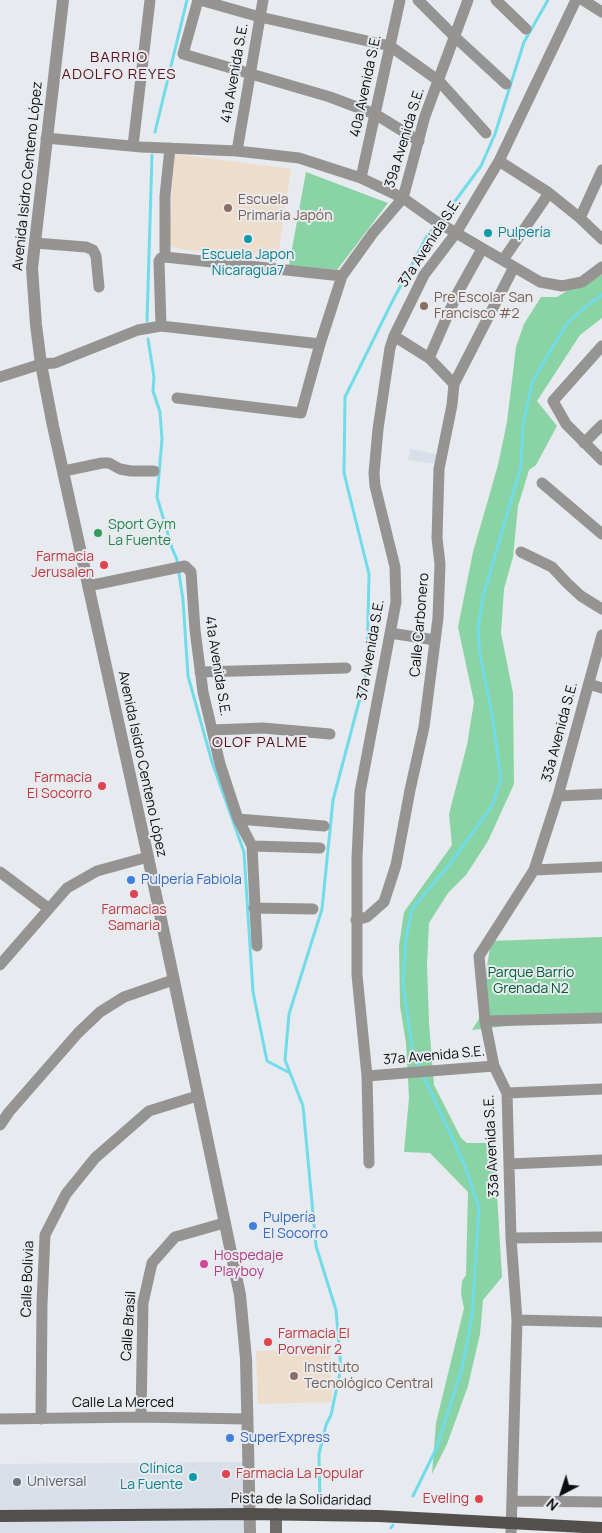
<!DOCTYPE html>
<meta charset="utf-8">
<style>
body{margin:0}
#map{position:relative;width:602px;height:1533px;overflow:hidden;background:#e7eaee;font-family:Manrope,sans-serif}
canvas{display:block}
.north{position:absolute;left:537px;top:1468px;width:50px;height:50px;-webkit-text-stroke:4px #e7eaee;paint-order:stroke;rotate:220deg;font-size:14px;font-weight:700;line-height:20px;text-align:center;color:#0c0d0f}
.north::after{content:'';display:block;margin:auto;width:18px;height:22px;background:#0c0d0f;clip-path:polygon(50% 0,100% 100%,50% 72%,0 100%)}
</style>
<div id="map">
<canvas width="602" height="1533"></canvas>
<div class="north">N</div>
</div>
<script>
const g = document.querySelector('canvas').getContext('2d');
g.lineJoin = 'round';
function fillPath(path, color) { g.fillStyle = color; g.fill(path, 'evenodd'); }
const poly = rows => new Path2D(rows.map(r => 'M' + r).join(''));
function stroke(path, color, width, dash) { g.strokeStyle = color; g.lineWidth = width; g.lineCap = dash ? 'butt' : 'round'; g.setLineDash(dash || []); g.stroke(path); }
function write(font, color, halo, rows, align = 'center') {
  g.font = font + ' Manrope,sans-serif'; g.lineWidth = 4; g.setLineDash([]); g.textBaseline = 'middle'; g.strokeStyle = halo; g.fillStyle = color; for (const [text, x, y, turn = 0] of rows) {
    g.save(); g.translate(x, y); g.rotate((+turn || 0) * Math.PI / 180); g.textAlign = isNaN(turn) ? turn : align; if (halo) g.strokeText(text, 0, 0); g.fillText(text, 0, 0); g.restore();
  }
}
fillPath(poly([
 [410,449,440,455,437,464,408,460],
 [248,1462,250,1533,0,1533,0,1464]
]), '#d8dfe9');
fillPath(poly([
 [174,154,291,169,277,262,181,249,169,246],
 [330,1348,332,1402,258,1404,256,1351]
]), '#eeddcb');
fillPath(poly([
 [306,172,388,203,337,270,289,265],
 [602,267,602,318,580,335,537,401,557,426,536,465,529,470,518,506,513,557,504,589,501,633,513,693,514,784,488,841,466,875,448,893,429,923,427,965,429,1023,434,1085,461,1138,467,1143,494,1143,502,1277,483,1300,480,1334,468,1386,447,1444,432,1474,436,1423,464,1308,461,1294,462,1281,466,1275,468,1192,430,1153,404,1152,409,1098,406,1043,400,1006,399,946,404,912,452,845,449,814,467,745,474,702,458,627,473,552,498,465,507,422,516,347,524,324,541,297,557,297,588,278],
 [602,937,602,1015,472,1030,479,1019,491,941]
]), '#8ad3a5');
stroke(poly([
 [155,132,187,0],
 [447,212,481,166,495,134,524,42,548,0],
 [147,321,152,155],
 [148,339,154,377,153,391,160,412,162,439,157,497,172,548,177,560,183,600,188,676,212,762,244,852,253,992,267,1061,290,1073],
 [413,1496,437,1447,462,1368,472,1316,479,1208,465,1166,413,1053,403,984,406,938,412,909,449,865,492,806,501,779,492,714,480,655,478,628,483,597,521,466,523,424,533,380,567,323,584,308,602,295],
 [320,1500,319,1454,326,1425,331,1415,341,1368,336,1310,316,1246,303,1106,285,1060,289,1014,322,909,333,800,364,683,367,667,369,574,344,473,345,397,392,302,427,236,435,227],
 [391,1528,393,1525]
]), '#71dce9', 3);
stroke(poly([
 [198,0,183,54,330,97,375,114,419,141],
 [200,0,260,17,390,46,439,81,486,133],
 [418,0,455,37,506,84],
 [496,0,526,29],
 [583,0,602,12],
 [46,138,141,147,237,151,299,158,361,178,403,198,434,220,540,282,562,286,582,282,602,267],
 [133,146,150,0],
 [237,151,263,0],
 [499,161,549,193,580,218,602,239],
 [361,178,400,0],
 [580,218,602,170],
 [35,243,86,247,93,250,96,256,99,287],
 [165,257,342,276],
 [503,260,549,193],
 [161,326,159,261,161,258,165,257,165,196,170,148],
 [394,336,429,358,454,384],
 [602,346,553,401,566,424,602,460],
 [429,358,457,294,482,249],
 [0,377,41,364,55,363,138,330,161,326,320,344],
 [177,398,301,413,320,344,342,276,373,233,403,198,425,116,468,0],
 [584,443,602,425],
 [64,471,102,463,109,463,120,469,131,471,154,471],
 [542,483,602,534],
 [521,552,552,567,567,583,581,596,602,609],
 [88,586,185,566,191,572,195,630,203,692,220,764,238,819,252,846,257,946],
 [390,633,435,640],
 [200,672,346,668],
 [589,684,602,688],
 [212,730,263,728,330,734],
 [558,796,602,794],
 [238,819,324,826],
 [252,846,320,848],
 [534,870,602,867],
 [0,872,48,908],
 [254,908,313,909],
 [356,920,367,917,384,902,396,865,410,790,424,727,438,618,440,564,437,538,439,469,452,405,454,384,514,267],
 [0,965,67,888,97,871,148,857],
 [485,1021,602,1018],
 [494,1066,367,1076,357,975,357,858,360,792,396,602,395,567,375,486,374,473,378,429,390,348,394,336,424,275,456,233,499,161,576,0],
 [367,1076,369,1163],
 [507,1093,602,1089],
 [0,1125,9,1112,78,1033,100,1012,124,997,173,980],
 [509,1164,602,1160],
 [511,1238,602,1237],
 [517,1320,602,1322],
 [141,1417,143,1303,152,1263,175,1237,224,1223],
 [0,1419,141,1417,246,1419],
 [41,1419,42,1304,45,1235,66,1194,95,1158,149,1111,197,1096],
 [513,1501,602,1502],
 [511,1533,517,1320,511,1238,507,1093,494,1066,485,1021,479,956,534,870,558,796,602,635]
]), '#969493', 11);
stroke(poly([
 [63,0,32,268,36,325,41,364,53,426,148,857,240,1295,246,1359,250,1533]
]), '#969493', 12);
stroke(poly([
 [276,1514,276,1533]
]), '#6e6c6a', 12);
stroke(poly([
 [0,1516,249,1514,379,1516,602,1528]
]), '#524f4d', 12);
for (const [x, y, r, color] of [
 [228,208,5,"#8d6e63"],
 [488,233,5,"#0f9aa8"],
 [248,239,5,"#0f9aa8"],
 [424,306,5,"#8d6e63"],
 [98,533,5,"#2e9e5b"],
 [104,565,5,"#e0444e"],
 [102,786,5,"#e0444e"],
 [131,880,5,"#3f7fe0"],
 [134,894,5,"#e0444e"],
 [253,1226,5,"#3f7fe0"],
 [204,1264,5,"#d1479c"],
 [268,1342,5,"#e0444e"],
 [294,1376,5,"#8d6e63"],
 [230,1438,5,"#3f7fe0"],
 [226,1474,5,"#e0444e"],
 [193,1477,5,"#0f9aa8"],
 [17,1482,5,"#6b7280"],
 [479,1499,5,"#e0444e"]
]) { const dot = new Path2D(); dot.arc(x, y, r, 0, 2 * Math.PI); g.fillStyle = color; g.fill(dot); stroke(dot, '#e7eaee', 2); }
write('14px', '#0c0d0f', '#e7eaee', [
 ["41a Avenida S.E.",235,73,-80],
 ["40a Avenida S.E.",366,86,-78],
 ["39a Avenida S.E.",405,138,-73],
 ["Avenida Isidro Centeno López",28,176,-84],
 ["37a Avenida S.E.",430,243,-57],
 ["Calle Carbonero",420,625,-85],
 ["37a Avenida S.E.",371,650,-80],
 ["41a Avenida S.E.",217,666,81],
 ["33a Avenida S.E.",560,732,-75],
 ["Avenida Isidro Centeno López",142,764,78],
 ["37a Avenida S.E.",434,1056,-5],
 ["33a Avenida S.E.",492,1146,-93],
 ["Calle Bolivia",28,1279,-88],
 ["Calle Brasil",129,1326,-86],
 ["Calle La Merced",123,1403],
 ["Pista de la Solidaridad",301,1500,1]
]);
write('14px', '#785e54', '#e7eaee', [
 ["Escuela",238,200],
 ["Primaria Japón",238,216],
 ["Pre Escolar San",434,298],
 ["Francisco #2",434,314],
 ["Instituto",304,1368],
 ["Tecnológico Central",304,1384]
], 'left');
write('14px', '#0d838f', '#e7eaee', [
 ["Pulpería",498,233],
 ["Escuela Japon",248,255,"center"],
 ["Nicaragua7",248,271,"center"],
 ["Clínica",183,1469,"right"],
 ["La Fuente",183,1485,"right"]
], 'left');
write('14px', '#27864d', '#e7eaee', [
 ["Sport Gym",108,525],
 ["La Fuente",108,541]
], 'left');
write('14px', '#be3a42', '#e7eaee', [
 ["Farmacia",94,557],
 ["Jerusalen",94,573],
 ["Farmacia",92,778],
 ["El Socorro",92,794],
 ["Farmacias",134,910,"center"],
 ["Samaria",134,926,"center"],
 ["Farmacia El",278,1334,"left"],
 ["Porvenir 2",278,1350,"left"],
 ["Farmacia La Popular",236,1474,"left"],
 ["Eveling",469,1499]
], 'right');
write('14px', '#366cbe', '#e7eaee', [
 ["Pulpería Fabiola",141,880],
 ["Pulpería",263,1218],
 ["El Socorro",263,1234],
 ["SuperExpress",240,1438]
], 'left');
write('14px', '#036137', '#e7eaee', [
 ["Parque Barrio",531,973],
 ["Grenada N2",531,989]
]);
write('14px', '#b23c85', '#e7eaee', [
 ["Hospedaje",214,1256],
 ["Playboy",214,1272]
], 'left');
write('14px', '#5b616d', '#e7eaee', [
 ["Universal",27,1482]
], 'left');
g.letterSpacing = '1px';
write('15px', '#59141e', '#e7eaee', [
 ["BARRIO",119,58],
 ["ADOLFO REYES",119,75],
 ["OLOF PALME",260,743]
]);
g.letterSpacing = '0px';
</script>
